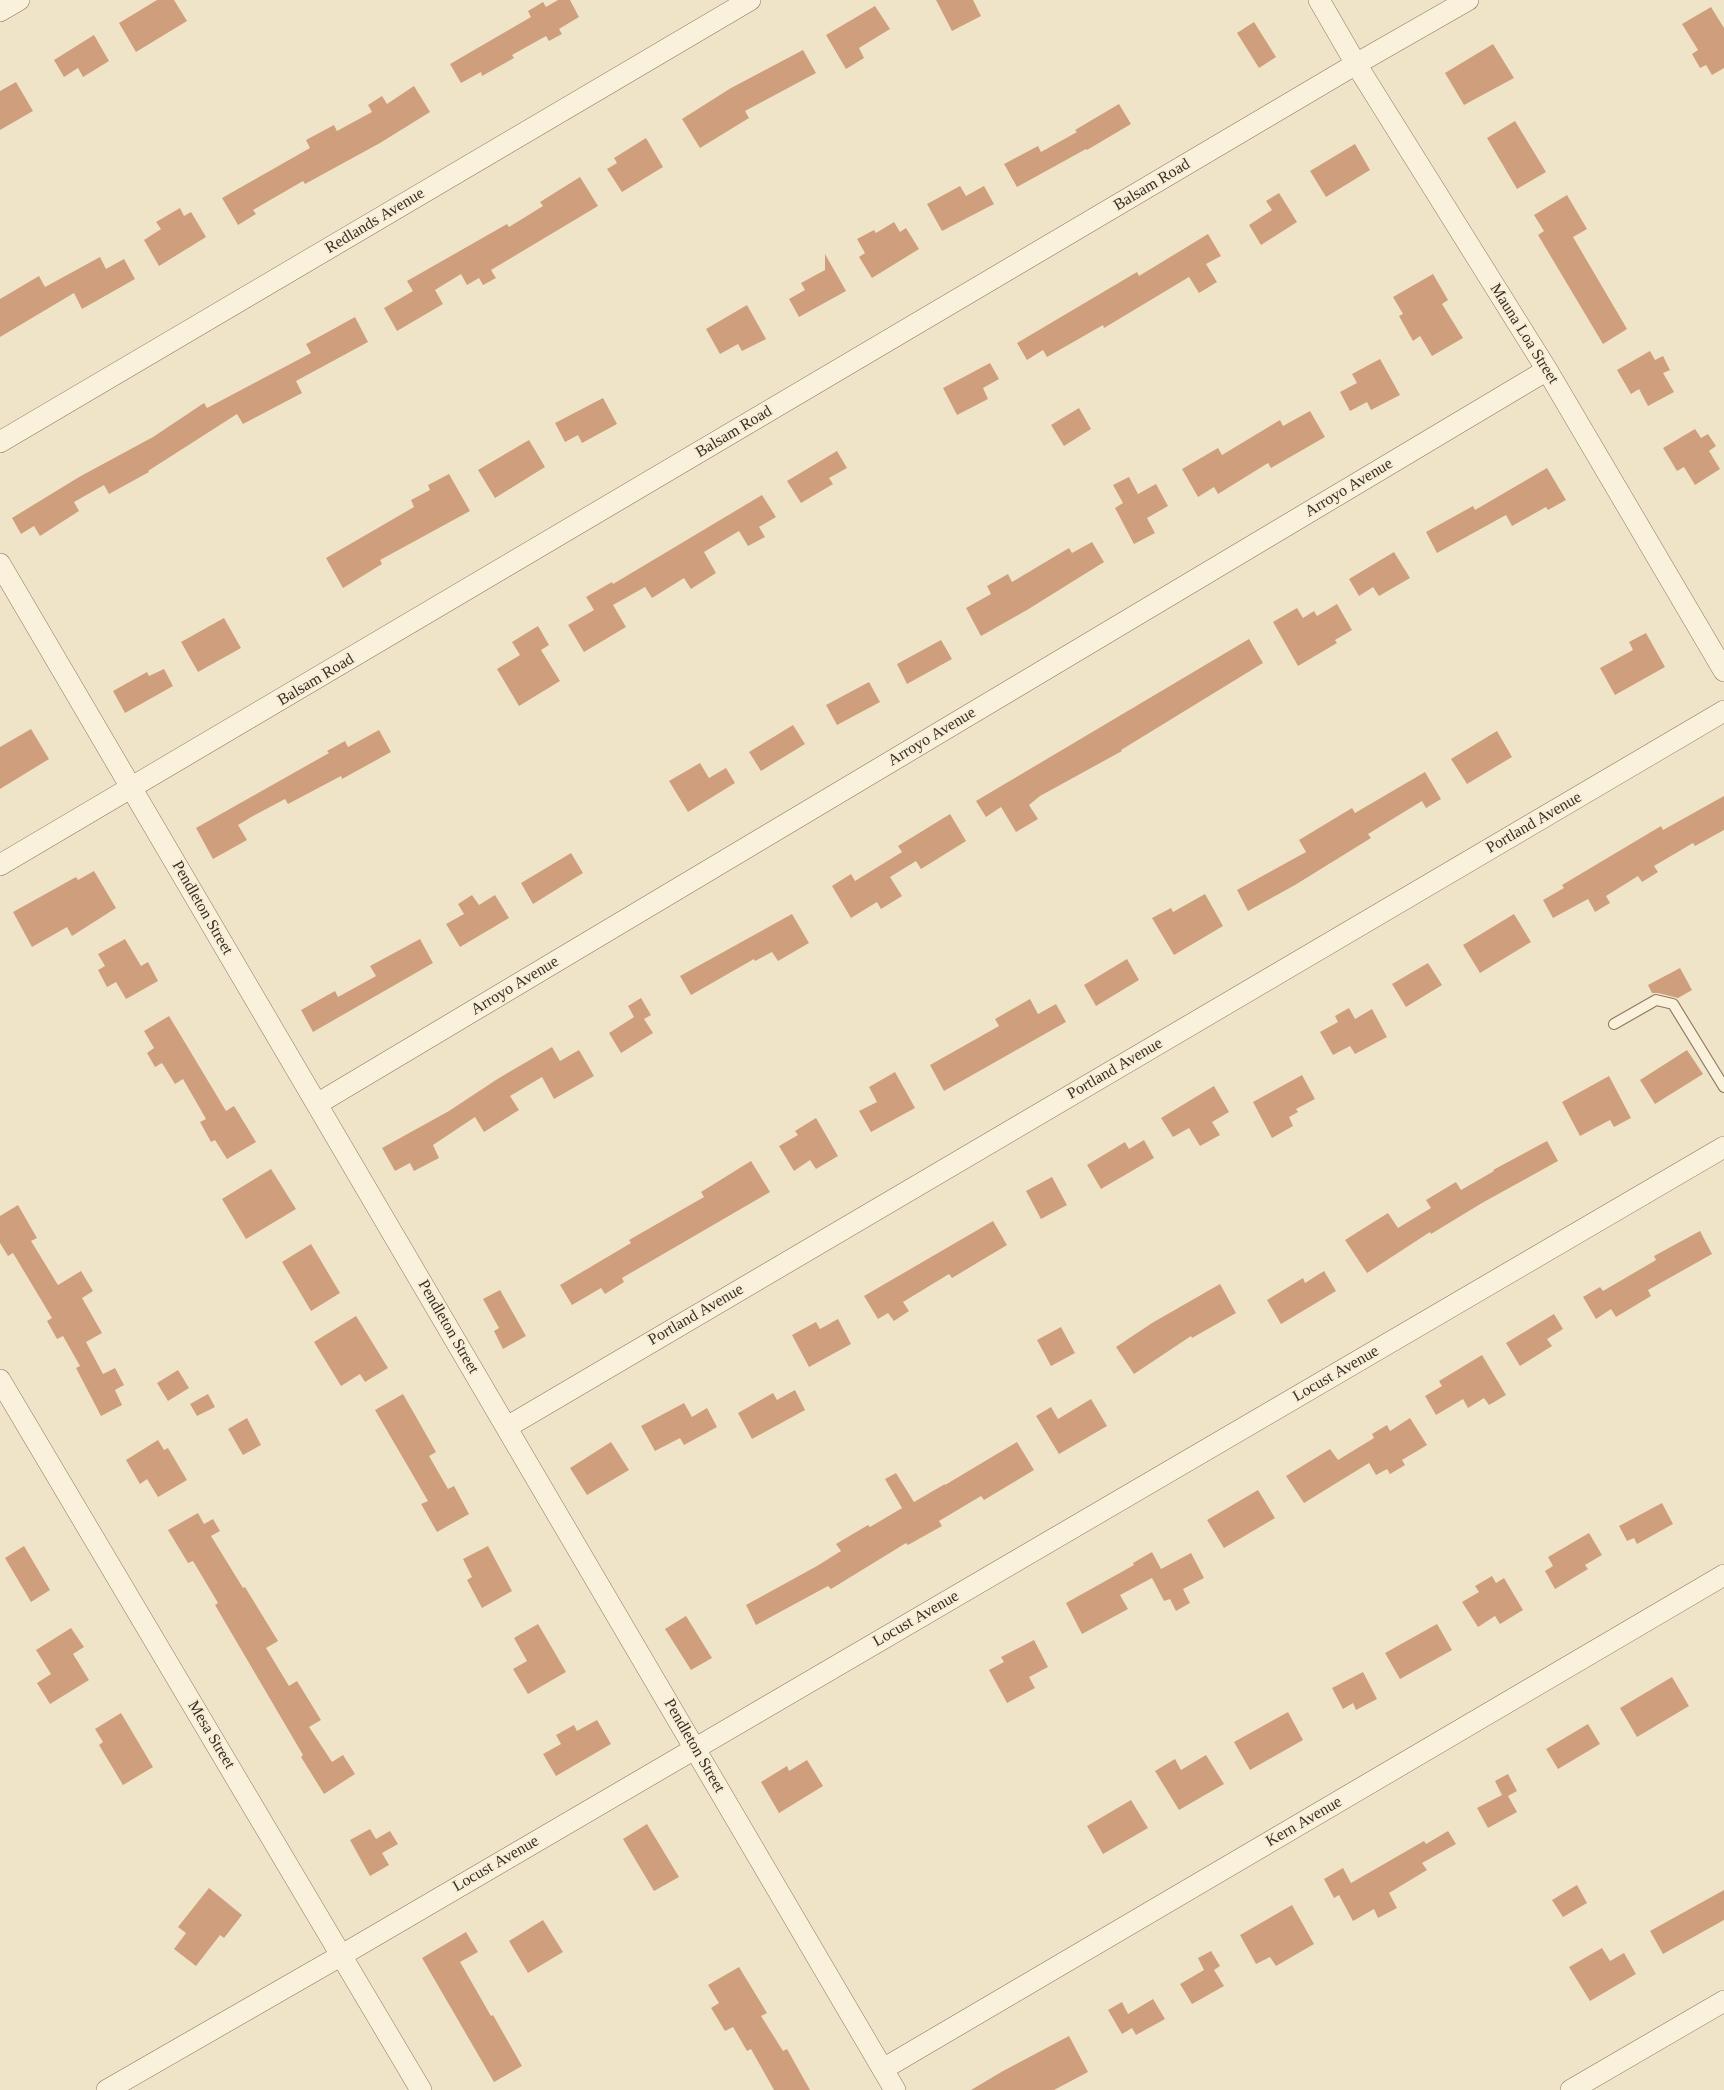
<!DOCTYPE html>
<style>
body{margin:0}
canvas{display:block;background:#f0e4c8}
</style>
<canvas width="1724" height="2090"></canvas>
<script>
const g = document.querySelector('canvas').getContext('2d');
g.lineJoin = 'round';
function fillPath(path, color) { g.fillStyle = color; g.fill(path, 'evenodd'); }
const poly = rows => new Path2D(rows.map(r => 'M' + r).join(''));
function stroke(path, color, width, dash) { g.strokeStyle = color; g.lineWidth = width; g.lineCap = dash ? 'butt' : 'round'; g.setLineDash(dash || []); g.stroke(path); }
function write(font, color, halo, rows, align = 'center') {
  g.font = font + ' "Times New Roman",serif'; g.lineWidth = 4.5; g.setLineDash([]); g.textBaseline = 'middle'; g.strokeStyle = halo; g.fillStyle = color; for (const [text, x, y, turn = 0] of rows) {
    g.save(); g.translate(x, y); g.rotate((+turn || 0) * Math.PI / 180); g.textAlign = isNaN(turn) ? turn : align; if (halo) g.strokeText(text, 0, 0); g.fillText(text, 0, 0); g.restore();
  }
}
fillPath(poly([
 [157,0,174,0,187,21,136,52,119,23],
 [558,0,570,0,579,17,559,29,562,34,549,41,546,36,512,55,514,58,482,76,481,72,461,83,450,64,531,17,528,11,543,2,546,7],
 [936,0,973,0,981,16,952,31],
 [875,6,890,29,859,48,864,58,846,69,826,35],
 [1711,7,1724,28,1724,68,1712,75,1706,65,1700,68,1692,54,1698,50,1682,24],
 [1254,22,1276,57,1259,68,1237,33],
 [94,35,109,61,83,77,78,68,64,77,54,60],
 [1493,44,1514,78,1464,105,1445,73],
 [803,50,816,73,745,111,749,118,700,148,682,119,731,88],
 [16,82,33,111,0,130,0,91],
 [414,86,430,112,380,143,305,184,303,181,253,210,256,214,238,225,222,198,310,148,306,140,334,125,337,131,372,112,368,105,382,96,387,104],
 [1119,104,1131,124,1087,150,1086,149,1017,187,1004,164,1038,146,1041,152,1077,132,1075,130],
 [1515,121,1546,172,1517,189,1487,138],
 [646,138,663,167,622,192,607,169,617,163,614,158],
 [1355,144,1370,170,1326,197,1310,171],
 [580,177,598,206,491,270,496,278,483,285,479,278,467,285,461,274,435,290,443,304,397,331,384,308,413,291,407,281,507,224,509,227,543,206,540,202],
 [960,186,966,196,984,186,994,204,942,231,927,204],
 [1279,193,1297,222,1261,245,1249,225,1272,210,1266,201],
 [1567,195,1587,229,1573,237,1627,329,1603,344,1538,235,1544,231,1534,215],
 [180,208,184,216,191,212,206,237,159,266,144,240,161,229,156,222],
 [894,222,900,232,906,228,919,249,872,278,859,257,865,253,857,239,874,230,876,233],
 [1208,234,1221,256,1206,264,1217,282,1199,293,1189,277,1104,328,1103,325,1047,357,1043,350,1027,360,1017,343,1137,272,1139,276],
 [825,254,846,291,799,317,789,299,805,290,801,283,825,270],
 [100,257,106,269,124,259,135,279,82,309,74,293,0,337,0,299,39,276,45,287],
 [1433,274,1448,300,1442,304,1463,338,1432,356,1420,336,1413,341,1399,316,1403,314,1393,297],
 [747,305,766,339,742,351,738,344,720,354,706,329],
 [355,317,368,342,296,381,302,393,243,424,237,414,148,471,149,472,109,494,104,485,74,502,79,511,40,536,34,526,21,534,12,518,79,477,153,437,204,403,207,408,311,353,306,344],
 [1650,351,1655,360,1663,356,1670,370,1663,373,1674,392,1648,406,1639,389,1631,394,1617,370],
 [1380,359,1400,395,1371,410,1367,402,1350,411,1340,392,1357,383,1352,374],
 [990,363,999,379,983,388,988,399,957,415,943,388],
 [603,398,617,424,582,443,578,435,565,442,555,423],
 [1079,408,1091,429,1064,446,1051,425],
 [1310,411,1325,437,1271,468,1268,463,1218,494,1214,487,1198,497,1182,469,1218,448,1222,455,1280,420,1283,426],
 [1695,429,1701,438,1708,434,1716,446,1709,451,1720,469,1695,485,1684,467,1677,471,1663,448],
 [529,440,545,467,495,498,478,470],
 [837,451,847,468,829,478,833,484,801,503,787,481],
 [1547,468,1566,500,1548,510,1546,507,1512,526,1506,515,1437,553,1426,532,1473,506,1475,510],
 [449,474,470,511,380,560,382,564,343,588,326,558,414,507,411,500,430,490,428,485],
 [1129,477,1138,494,1156,484,1168,506,1147,518,1155,533,1134,544,1115,508,1123,503,1113,485],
 [762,495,776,517,759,527,765,537,748,546,739,531,704,552,716,573,691,589,684,578,652,598,645,587,613,605,626,627,584,652,568,625,594,610,586,597,612,582,613,584],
 [1092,542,1104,562,1027,610,981,636,966,608,991,594,987,586,1008,574,1012,582,1069,548,1072,553],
 [1394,552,1410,578,1379,596,1373,587,1359,596,1349,579],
 [1337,604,1352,630,1335,640,1337,643,1298,666,1273,622,1297,608,1303,618,1314,611,1317,616],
 [224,618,241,648,198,672,181,642],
 [538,626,549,645,541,650,560,681,519,706,497,669,520,655,512,642],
 [1646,633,1665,667,1615,695,1600,668,1633,650,1629,642],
 [1249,639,1263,663,1121,750,1122,751,1040,796,1029,805,1038,819,1016,832,1001,807,986,817,976,801],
 [941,640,952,659,907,684,897,664],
 [164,669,173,686,125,713,113,691,147,672,149,676],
 [869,682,880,702,837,725,826,705],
 [793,725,805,744,761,771,749,752],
 [31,729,49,759,0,789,0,747],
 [379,730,391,752,342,779,341,776,288,804,285,799,253,816,238,825,247,840,213,859,196,828,329,753,327,751,345,741,348,747],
 [1497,731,1512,757,1467,784,1451,759],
 [700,763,709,778,726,768,735,783,688,812,669,781],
 [1425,772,1441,799,1426,808,1422,801,1368,834,1371,838,1295,885,1248,911,1237,890,1306,852,1299,840,1352,808,1355,813],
 [1724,796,1724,830,1695,846,1693,843,1654,866,1658,872,1642,882,1638,876,1606,896,1610,903,1595,912,1588,899,1553,918,1543,900,1564,888,1562,885,1661,826,1663,830],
 [950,814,966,841,921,869,916,861,890,877,902,896,881,909,877,902,851,918,832,886,851,874,855,881,902,852,898,846],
 [571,853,583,873,533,904,521,883],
 [94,871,116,908,72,936,67,927,32,947,13,912,76,877,78,880],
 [1205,894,1223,926,1174,955,1152,918,1171,908,1173,912],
 [472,895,479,905,495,895,509,918,460,947,446,924,464,914,458,904],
 [792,914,809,943,778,961,772,952,755,961,754,959,691,995,680,976],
 [1514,914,1531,942,1480,973,1463,945],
 [125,939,141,966,148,962,158,981,126,999,116,982,107,987,98,970,105,966,98,954],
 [420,939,433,963,313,1032,301,1010,335,991,338,997,376,976,370,966],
 [1127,959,1139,980,1096,1006,1084,985],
 [1428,963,1442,985,1406,1007,1392,984],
 [1680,968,1692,990,1678,998,1658,993,1652,993,1648,985],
 [641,998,651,1015,644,1019,653,1033,621,1053,609,1033,634,1017,628,1006],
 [1030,999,1038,1014,1056,1004,1066,1022,944,1091,930,1065,999,1026,995,1019],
 [1349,1008,1355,1019,1372,1009,1387,1037,1355,1054,1350,1046,1333,1055,1320,1032,1338,1022,1335,1016],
 [169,1016,226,1111,234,1106,256,1142,227,1159,215,1140,211,1142,200,1122,206,1119,183,1079,175,1084,162,1063,155,1067,147,1053,154,1048,144,1031],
 [552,1047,560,1061,579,1050,594,1076,554,1099,542,1077,510,1096,519,1110,484,1132,475,1117,433,1145,439,1158,414,1171,410,1163,395,1171,382,1148,449,1111,499,1078],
 [1687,1050,1703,1074,1655,1104,1640,1080],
 [895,1072,915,1108,871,1132,859,1111,877,1102,869,1087],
 [1302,1075,1315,1099,1296,1109,1298,1112,1289,1117,1293,1126,1272,1138,1253,1102],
 [1609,1076,1631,1118,1614,1127,1610,1120,1580,1136,1562,1102],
 [1214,1086,1229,1112,1212,1122,1220,1135,1200,1146,1189,1128,1173,1137,1161,1118],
 [816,1118,838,1156,816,1169,810,1160,794,1171,779,1146,798,1135,795,1131],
 [1144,1140,1154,1158,1101,1189,1087,1165,1125,1142,1129,1149],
 [1547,1141,1558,1161,1482,1203,1431,1234,1430,1232,1367,1273,1345,1240,1388,1213,1398,1228,1431,1208,1426,1200,1456,1182,1461,1190,1494,1171,1493,1170],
 [751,1161,770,1192,622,1278,624,1282,605,1294,601,1288,572,1305,560,1285,631,1243,629,1240,704,1197,701,1192],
 [271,1169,296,1209,246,1239,222,1199],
 [1052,1177,1067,1205,1041,1219,1026,1191],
 [18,1205,37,1238,31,1241,58,1285,81,1271,93,1291,82,1298,102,1333,86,1342,103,1374,115,1368,124,1385,115,1390,122,1405,101,1416,76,1368,80,1366,63,1336,57,1339,47,1321,52,1318,13,1253,8,1256,0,1243,0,1216],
 [993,1221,1007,1245,952,1278,949,1274,903,1302,909,1311,894,1321,888,1313,878,1319,864,1296],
 [1700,1231,1712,1254,1648,1290,1651,1296,1616,1317,1611,1309,1596,1319,1583,1297,1600,1287,1603,1291,1656,1260,1654,1256],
 [311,1244,340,1293,311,1311,282,1262],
 [1324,1271,1336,1291,1281,1324,1267,1300,1303,1278,1305,1283],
 [1220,1284,1236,1313,1192,1338,1191,1336,1134,1374,1116,1347,1152,1323],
 [500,1290,526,1336,503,1349,494,1331,499,1328,483,1299],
 [1554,1314,1563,1329,1547,1339,1552,1346,1520,1366,1506,1343],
 [356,1316,388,1368,365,1382,360,1374,341,1386,314,1342],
 [838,1319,851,1344,809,1367,792,1335,816,1322,820,1329],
 [1061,1327,1075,1353,1051,1366,1037,1340],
 [1482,1355,1506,1395,1489,1405,1484,1398,1468,1408,1463,1399,1436,1415,1425,1396,1442,1386,1439,1381],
 [178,1370,189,1388,168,1401,157,1383],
 [795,1390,805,1410,752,1439,738,1413,773,1393,777,1400],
 [208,1394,215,1407,197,1416,190,1404],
 [403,1394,436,1452,429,1456,448,1489,454,1486,469,1514,437,1532,421,1504,428,1501,375,1410],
 [1091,1399,1107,1426,1059,1454,1036,1416,1051,1407,1058,1419],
 [684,1403,692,1417,707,1408,717,1427,684,1445,680,1438,655,1451,641,1426],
 [247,1418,261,1445,243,1455,228,1429],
 [1410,1418,1427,1445,1402,1460,1405,1465,1390,1474,1387,1469,1376,1475,1369,1463,1304,1503,1286,1476,1330,1449,1338,1460,1374,1438,1372,1434,1387,1425,1390,1431],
 [158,1440,164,1450,168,1448,187,1480,158,1497,147,1479,140,1484,126,1460],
 [611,1442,629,1470,587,1495,570,1468],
 [1017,1442,1034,1470,984,1500,981,1496,939,1521,942,1526,908,1545,906,1543,831,1589,828,1586,756,1625,746,1605,817,1566,841,1551,836,1544,868,1525,870,1527,902,1508,885,1479,896,1473,914,1502,945,1484,945,1485],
 [1258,1490,1275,1518,1224,1548,1207,1520],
 [1662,1503,1673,1524,1637,1544,1634,1538,1627,1541,1619,1526],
 [198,1513,204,1524,213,1519,220,1531,211,1536,243,1588,245,1587,278,1641,266,1648,289,1686,297,1681,321,1720,309,1727,332,1762,343,1755,355,1774,324,1794,301,1757,303,1755,215,1605,218,1603,193,1561,188,1563,168,1530],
 [1589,1533,1602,1555,1585,1565,1588,1569,1555,1589,1545,1571,1553,1566,1548,1557],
 [24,1546,50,1590,31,1602,5,1558],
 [488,1546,512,1591,482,1608,467,1580,472,1577,463,1559],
 [1152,1552,1161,1569,1191,1553,1204,1578,1183,1589,1190,1603,1176,1611,1170,1599,1164,1601,1152,1578,1120,1595,1128,1609,1082,1634,1066,1603,1134,1565,1133,1563],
 [1492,1576,1496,1583,1504,1578,1523,1610,1500,1624,1495,1616,1478,1627,1462,1602,1479,1592,1475,1586],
 [686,1616,712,1658,691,1670,665,1629],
 [538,1624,566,1672,528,1694,513,1669,527,1661,514,1638],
 [1437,1624,1452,1650,1400,1679,1385,1653],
 [71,1628,84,1647,73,1654,89,1680,50,1704,37,1683,51,1674,36,1650],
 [1034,1640,1048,1667,1029,1677,1035,1688,1007,1703,989,1670,1004,1662,1001,1657],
 [1363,1672,1377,1699,1356,1710,1353,1703,1343,1709,1332,1688],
 [1672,1677,1689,1706,1637,1737,1620,1708],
 [1288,1712,1303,1740,1250,1770,1234,1742],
 [121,1713,153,1767,123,1785,99,1745,103,1742,95,1729],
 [597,1720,611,1744,556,1776,543,1754,561,1744,556,1735,574,1725,577,1731],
 [1588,1724,1600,1744,1558,1769,1546,1749],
 [1206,1755,1224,1784,1179,1810,1155,1771,1175,1759,1181,1770],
 [807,1760,823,1786,779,1813,761,1782,787,1766,789,1771],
 [1508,1774,1517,1791,1508,1796,1517,1812,1488,1828,1477,1808,1502,1795,1495,1781],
 [1131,1800,1148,1828,1103,1854,1087,1826],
 [647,1824,679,1877,654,1891,623,1839],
 [370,1829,376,1839,390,1831,398,1844,382,1853,389,1865,370,1876,350,1840],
 [1448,1831,1456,1844,1422,1863,1427,1870,1389,1893,1397,1908,1378,1918,1374,1909,1353,1921,1339,1895,1334,1898,1324,1879,1343,1868,1351,1883,1424,1841,1426,1844],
 [1577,1885,1587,1903,1563,1917,1552,1900],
 [209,1888,242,1915,224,1938,220,1935,196,1966,174,1949,186,1933,178,1927],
 [1724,1890,1724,1920,1663,1954,1650,1931],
 [1292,1905,1314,1944,1276,1966,1270,1957,1256,1964,1240,1935],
 [543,1920,563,1952,528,1973,509,1941],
 [466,1932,478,1952,460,1962,491,2016,493,2015,522,2066,494,2082,422,1958],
 [1602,1948,1610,1961,1624,1953,1636,1974,1590,2001,1569,1967],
 [1211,1951,1220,1966,1214,1970,1224,1986,1192,2004,1180,1984,1204,1970,1198,1958],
 [739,1967,767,2013,761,2016,783,2051,787,2049,810,2090,774,2090,751,2049,747,2051,733,2027,725,2031,711,2008,719,2003,708,1985],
 [1153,1999,1165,2019,1136,2035,1132,2028,1122,2034,1108,2010,1122,2002,1128,2014],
 [1069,2036,1088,2072,1054,2090,971,2090,1003,2071]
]), '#cf9f7d');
const lane = poly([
 [1614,1024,1656,1000,1673,1004,1724,1087]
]);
const street = poly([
 [1319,0,1356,64,1547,370,1724,671],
 [0,11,19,0],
 [0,442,750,0],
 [0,564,895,2090],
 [0,865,1356,64,1468,0],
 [317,1104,1547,370],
 [0,1380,421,2090],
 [507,1427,1724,711],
 [883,2069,1724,1575],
 [107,2090,342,1955,1724,1147],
 [1571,2090,1724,2001]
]);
stroke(lane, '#8d765c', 12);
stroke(street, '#8d765c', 22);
stroke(lane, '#faf1dc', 10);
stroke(street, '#faf1dc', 21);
write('16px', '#3d2e20', '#f7eed8', [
 ["Balsam Road",1152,185,-31],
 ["Redlands Avenue",375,221,-31],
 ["Mauna Loa Street",1524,334,58],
 ["Balsam Road",734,432,-31],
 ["Arroyo Avenue",1349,488,-31],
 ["Balsam Road",316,680,-31],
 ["Arroyo Avenue",932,737,-31],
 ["Portland Avenue",1534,823,-30],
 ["Pendleton Street",202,908,60],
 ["Arroyo Avenue",515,986,-31],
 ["Portland Avenue",1115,1069,-30],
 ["Portland Avenue",696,1315,-30],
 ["Pendleton Street",448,1327,60],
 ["Locust Avenue",1336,1374,-30],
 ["Locust Avenue",916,1619,-30],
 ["Mesa Street",211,1735,59],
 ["Pendleton Street",694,1746,60],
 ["Kern Avenue",1304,1822,-30],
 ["Locust Avenue",496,1864,-30]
]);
</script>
